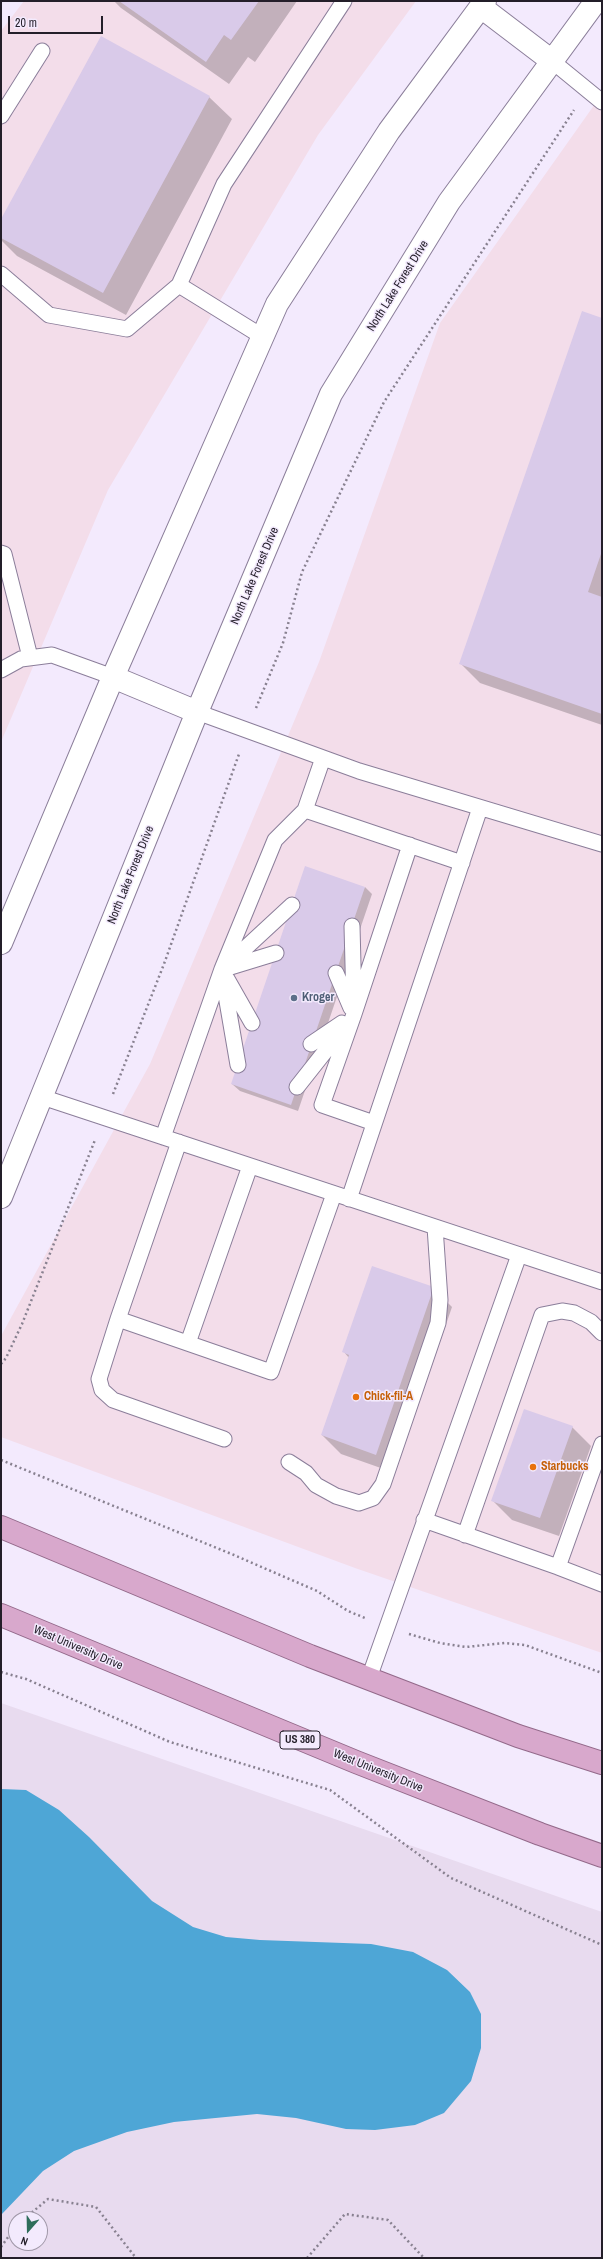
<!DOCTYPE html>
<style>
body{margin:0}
#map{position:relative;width:603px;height:2259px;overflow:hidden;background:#f3eafd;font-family:"Archivo Narrow",sans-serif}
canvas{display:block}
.frame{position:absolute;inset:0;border:2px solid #231e29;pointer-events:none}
.north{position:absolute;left:8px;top:2211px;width:40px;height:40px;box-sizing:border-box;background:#f3eafd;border:1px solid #a098a8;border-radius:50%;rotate:200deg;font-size:11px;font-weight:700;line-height:16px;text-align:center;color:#231e29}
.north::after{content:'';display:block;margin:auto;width:14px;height:18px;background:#2e6d5b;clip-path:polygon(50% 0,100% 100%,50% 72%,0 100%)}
.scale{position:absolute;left:8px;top:16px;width:95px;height:18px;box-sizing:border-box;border:2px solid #231e29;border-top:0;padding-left:5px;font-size:12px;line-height:14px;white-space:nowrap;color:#231e29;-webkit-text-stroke:3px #f3eafd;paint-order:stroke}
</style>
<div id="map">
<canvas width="603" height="2259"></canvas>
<div class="frame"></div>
<div class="north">N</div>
<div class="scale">20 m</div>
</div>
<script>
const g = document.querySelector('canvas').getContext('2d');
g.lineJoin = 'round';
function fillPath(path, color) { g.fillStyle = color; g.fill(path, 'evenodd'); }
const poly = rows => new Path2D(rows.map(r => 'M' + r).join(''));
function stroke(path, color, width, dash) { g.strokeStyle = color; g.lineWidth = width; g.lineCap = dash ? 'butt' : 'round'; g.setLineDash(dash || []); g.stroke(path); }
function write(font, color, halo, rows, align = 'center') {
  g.font = font + ' "Archivo Narrow",sans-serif'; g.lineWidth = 3; g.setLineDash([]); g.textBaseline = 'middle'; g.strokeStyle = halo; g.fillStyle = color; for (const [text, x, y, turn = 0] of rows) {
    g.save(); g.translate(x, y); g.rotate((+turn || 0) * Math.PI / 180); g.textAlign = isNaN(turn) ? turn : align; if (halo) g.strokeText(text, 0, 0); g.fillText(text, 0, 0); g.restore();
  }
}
fillPath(poly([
 [24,1,416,1,318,135,108,490,1,742,1,31],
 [602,94,602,1653,355,1568,1,1437,1,1336,150,1064,319,662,440,323]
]), '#f3ddea');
fillPath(poly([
 [1,1703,602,1912,602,2258,1,2258],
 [16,2219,40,2219,40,2243,16,2243]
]), '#e8dbef');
fillPath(poly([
 [1,1789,26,1790,59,1810,89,1837,152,1901,193,1927,226,1937,260,1940,371,1944,413,1952,447,1970,470,1992,481,2014,481,2048,471,2081,444,2113,415,2125,375,2130,346,2129,296,2118,257,2114,174,2122,127,2132,74,2151,43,2171,1,2215]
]), '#4ea6d6');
fillPath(poly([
 [114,1,297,1,255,62,248,57,229,84,121,8],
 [209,97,232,119,126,315,17,256,1,240,1,221],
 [602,319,602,725,480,683,461,664],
 [365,887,372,894,298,1111,240,1091,232,1084],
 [433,1288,452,1307,395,1473,341,1454,322,1435,349,1358,344,1352],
 [572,1427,591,1446,559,1536,512,1520,493,1501]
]), '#0003');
fillPath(poly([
 [119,1,259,1,231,40,224,35,206,62],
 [101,36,210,96,103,293,1,238,1,219],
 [582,311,602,318,602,551,588,592,602,597,602,714,459,664],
 [305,866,365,887,291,1105,231,1084],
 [372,1266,434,1287,376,1455,321,1435,349,1355,342,1352],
 [524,1409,573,1426,540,1518,491,1501]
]), '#d9cae9');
const service = poly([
 [552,61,602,102],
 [1,116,42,51],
 [1,274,49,315,127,329,179,285],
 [263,337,179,285,224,184,344,1],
 [1,553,4,554,30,657],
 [1,670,21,659,52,655,113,677],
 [197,712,359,771,602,844],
 [305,810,462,863],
 [352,926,354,1003],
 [226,966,292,905],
 [227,968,276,953],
 [222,972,238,1065],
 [336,973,351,1008],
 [227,979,252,1023],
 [311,1044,342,1023],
 [297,1087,346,1025],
 [42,1097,602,1282],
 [374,1123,322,1105,354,1014,410,845],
 [163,1137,222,969,275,840,305,810,323,758],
 [179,1142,118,1319,271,1372,334,1194],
 [349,1199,480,808],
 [118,1319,99,1379,102,1390,113,1400,224,1439],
 [188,1343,250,1166],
 [289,1462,306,1473,316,1485,336,1496,359,1503,373,1498,383,1484,438,1323,440,1300,435,1227],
 [424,1520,558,1567,602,1444],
 [465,1535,542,1315,562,1311,574,1313,591,1322,602,1333],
 [558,1567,602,1584],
 [369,1678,519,1255]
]);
const secondary = poly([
 [481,7,552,61],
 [113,677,197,712],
 [1,943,113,677,277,304,389,131,485,1],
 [1,1197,197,712,331,394,449,202,596,1]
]);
const trunk = poly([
 [1,1527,310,1656,518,1736,602,1763],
 [1,1615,356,1762,540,1834,602,1856]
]);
stroke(service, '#8b7e9a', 17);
stroke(secondary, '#8b7e9a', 24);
stroke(trunk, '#93698a', 24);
stroke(poly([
 [256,708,283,643,302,572,384,402,574,110],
 [113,1094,164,964,239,754],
 [1,1364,6,1358,22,1324,95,1140],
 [1,1460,234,1555,317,1591,348,1611,365,1618],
 [409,1634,440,1643,466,1647,505,1643,525,1645,602,1673],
 [1,1672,26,1679,170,1742,330,1790,451,1878,602,1945],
 [24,2219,48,2199,96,2207,136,2258],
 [1,2247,16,2226],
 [307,2258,345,2214,388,2220,424,2258]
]), '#888190', 2.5, [2, 3]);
stroke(service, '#fff', 15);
stroke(secondary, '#fff', 22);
stroke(trunk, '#d8a8cc', 22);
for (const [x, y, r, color] of [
 [294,998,4,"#5c6f8a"],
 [356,1397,4,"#e8710a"],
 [533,1467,4,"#e8710a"]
]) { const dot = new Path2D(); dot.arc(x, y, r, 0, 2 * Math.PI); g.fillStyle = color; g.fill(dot); stroke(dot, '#f3eafd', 1.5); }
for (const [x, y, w] of [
 [300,1740,40]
]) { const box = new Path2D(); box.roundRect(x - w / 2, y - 9, w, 18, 3); g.fillStyle = '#f3eafd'; g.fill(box); stroke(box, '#231e29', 1); }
write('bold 11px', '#231e29', null, [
 ["US 380",300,1740]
]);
write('12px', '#231e29', '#f3eafd', [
 ["North Lake Forest Drive",398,286,-58],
 ["North Lake Forest Drive",255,576,-67],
 ["North Lake Forest Drive",131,875,-68],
 ["West University Drive",78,1648,23],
 ["West University Drive",378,1771,22]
]);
write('bold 12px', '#4e5e75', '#f3eafd', [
 ["Kroger",302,998]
], 'left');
write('bold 12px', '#c56008', '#f3eafd', [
 ["Chick-fil-A",364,1397],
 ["Starbucks",541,1467]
], 'left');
</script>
